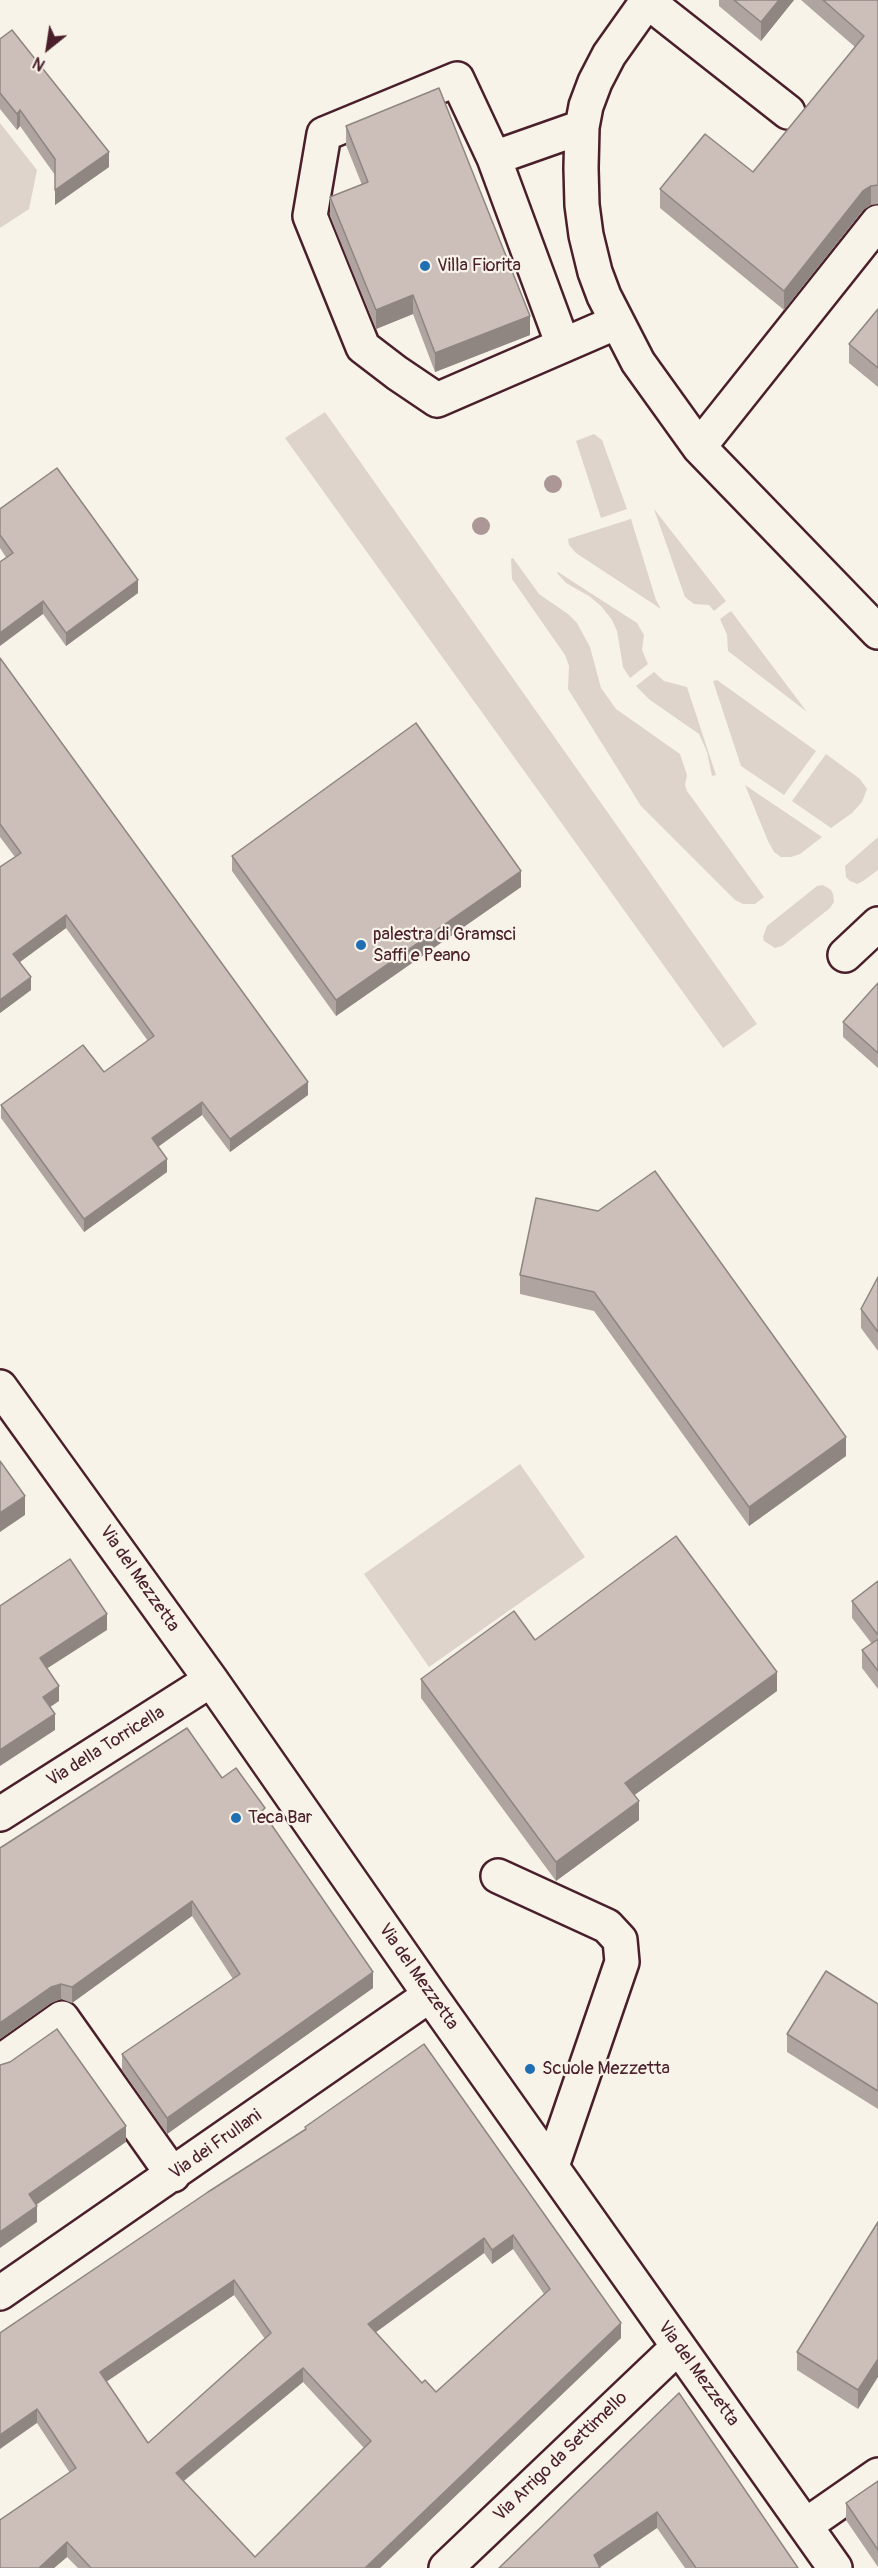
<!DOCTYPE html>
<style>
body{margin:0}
#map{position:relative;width:878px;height:2568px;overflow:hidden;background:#f7f3e8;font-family:Pangolin,sans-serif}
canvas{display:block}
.north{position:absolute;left:18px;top:18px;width:60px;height:60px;-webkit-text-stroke:4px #f7f3e8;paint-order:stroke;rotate:210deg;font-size:16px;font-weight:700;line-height:24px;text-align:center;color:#4a1f2b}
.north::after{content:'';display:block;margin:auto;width:21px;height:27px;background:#4a1f2b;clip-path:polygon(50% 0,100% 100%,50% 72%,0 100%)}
</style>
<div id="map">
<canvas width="878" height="2568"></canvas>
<div class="north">N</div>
</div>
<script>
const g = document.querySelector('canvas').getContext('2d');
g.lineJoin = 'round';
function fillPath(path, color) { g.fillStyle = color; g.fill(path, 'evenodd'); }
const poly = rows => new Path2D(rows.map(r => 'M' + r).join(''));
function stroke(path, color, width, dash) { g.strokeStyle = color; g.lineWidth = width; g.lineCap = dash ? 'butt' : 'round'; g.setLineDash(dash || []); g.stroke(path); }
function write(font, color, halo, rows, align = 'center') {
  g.font = font + ' Pangolin,sans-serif'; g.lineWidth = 4.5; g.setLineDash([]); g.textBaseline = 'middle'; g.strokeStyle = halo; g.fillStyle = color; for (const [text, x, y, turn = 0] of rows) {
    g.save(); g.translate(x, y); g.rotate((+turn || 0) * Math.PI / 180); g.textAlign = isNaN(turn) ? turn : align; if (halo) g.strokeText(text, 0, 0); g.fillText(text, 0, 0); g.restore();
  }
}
fillPath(poly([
 [0,123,37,170,29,209,0,228],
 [325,412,757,1024,723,1048,285,438],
 [594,434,602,440,627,509,601,518,576,441],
 [654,509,726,601,714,611,709,605,694,604,685,597],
 [631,519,656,600,661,609,576,553,569,545,568,539],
 [513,558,539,594,568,614,577,623,590,647,601,688,616,709,680,754,687,775,685,785,687,791,764,897,755,904,743,904,735,900,641,806,568,689,569,666,565,655,512,579,511,559],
 [558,572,637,623,644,635,642,650,648,664,630,678,623,667,617,631,612,620,601,606,589,596,566,583,557,573],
 [731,611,807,712,728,651,727,635,720,619],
 [654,672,664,681,687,687,716,775,712,776,707,752,699,734,650,700,636,686],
 [717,680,816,751,784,795,741,766,713,681],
 [826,754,860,779,867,789,862,802,852,813,831,828,792,801],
 [745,785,822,837,800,854,791,857,781,857,774,852,768,841],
 [878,837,878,870,863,881,857,884,850,881,846,877,845,866],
 [823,885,831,890,833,894,834,902,830,908,782,946,775,948,764,941,763,937,767,926,817,886],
 [520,1464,585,1557,429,1667,364,1574]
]), '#ded4cc');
const minor = poly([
 [648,0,609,55,595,82,586,106,582,127,581,168,582,205,586,235,595,272,604,296,638,362,699,447,878,632],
 [647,1,788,112],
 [582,127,494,158,457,79,324,134,310,216,363,347,397,373,437,400,617,322],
 [494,158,563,345],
 [699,447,878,222],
 [845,955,878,924],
 [0,1387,211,1680,430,1995,835,2568],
 [0,1814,211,1680],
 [498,1876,607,1926,620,1940,622,1962,552,2166],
 [0,2062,62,2018,173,2175],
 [0,2293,430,1995],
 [806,2525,878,2475],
 [446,2568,678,2347]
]);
stroke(minor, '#4a1f2b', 38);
stroke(minor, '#f7f3e8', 33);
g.fillStyle = '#ac9796';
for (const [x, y] of [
 [553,484],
 [481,526]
]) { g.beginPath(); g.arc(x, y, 9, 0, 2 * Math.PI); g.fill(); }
fillPath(poly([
 [719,0,794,0,761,41,719,6],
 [801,0,878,0,878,204,871,205,863,210,784,310,660,208,660,189,753,172,855,47],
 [0,39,109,167,55,205,55,175,20,126,17,130,0,109],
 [346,126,530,335,435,372,413,314,376,329,330,216,330,197,362,185,346,145],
 [878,309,878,387,849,363,849,344],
 [0,509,138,593,66,646,43,614,0,548],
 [0,658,308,1095,230,1152,202,1115,158,1147,167,1172,84,1232,1,1118,1,1105,104,1072,148,1041,66,928,20,962,31,990,0,1013,0,867,15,857,0,837],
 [232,856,521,887,336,1016,232,871],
 [878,983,878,1068,843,1037,843,1022],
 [536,1198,846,1456,749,1526,594,1311,520,1294,520,1275],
 [878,1277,878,1351,861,1328,861,1309],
 [878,1581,878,1689,862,1668,862,1650,872,1644,852,1618,852,1601],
 [535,1640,777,1691,634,1795,639,1820,556,1881,421,1698,421,1679],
 [222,1778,265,1816,373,1988,167,2134,122,2070,122,2054,233,1979,192,1916,72,2003,61,1999,51,2003,0,2039],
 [878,2004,878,2109,787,2052,787,2034],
 [424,2044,621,2338,380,2568,78,2568,67,2557,54,2568,70,2473,37,2423,0,2333,305,2130,305,2127],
 [513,2249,544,2294,436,2392,422,2383,376,2332,484,2253,492,2264],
 [234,2295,265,2339,148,2443,106,2382],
 [303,2382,364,2448,255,2557,184,2481],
 [878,2222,858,2409,797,2370,797,2352],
 [679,2393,798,2568,685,2568,657,2528,499,2568],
 [878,2481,878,2567,846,2520,846,2503]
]), '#afa49f');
fillPath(poly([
 [779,0,794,0,761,41,761,22],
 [20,110,20,126,17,130,17,114],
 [109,152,109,167,55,205,55,190],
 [871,186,871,205,863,210,784,310,784,291,863,191],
 [413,295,413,314,376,329,376,310],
 [530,316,530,335,435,372,435,353],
 [138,580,138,593,66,646,66,633],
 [43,601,43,614,0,646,0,633],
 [521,871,521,887,336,1016,336,1000],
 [66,915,66,928,13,967,13,954],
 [31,977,31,990,0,1013,0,1000],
 [308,1082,308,1095,230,1152,230,1139],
 [202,1102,202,1115,152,1151,152,1138],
 [167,1159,167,1172,84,1232,84,1219],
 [846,1437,846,1456,749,1526,749,1507],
 [25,1496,25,1515,0,1532,0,1513],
 [107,1614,107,1630,40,1673,40,1658],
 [777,1672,777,1691,625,1802,625,1783],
 [59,1686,59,1701,43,1712,43,1697],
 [55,1714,55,1730,0,1766,0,1750],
 [639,1801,639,1820,556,1881,556,1862],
 [192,1901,192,1916,72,2003,72,1987],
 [373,1972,373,1988,167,2134,167,2118],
 [61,1984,61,1999,51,2003,0,2039,0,2023,51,1987],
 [126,2126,126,2142,29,2210,29,2194],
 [37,2206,37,2222,0,2248,0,2232],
 [513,2235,513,2249,492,2264,492,2250],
 [484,2238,484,2253,368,2338,368,2324],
 [234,2280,234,2295,100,2386,100,2372],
 [621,2323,621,2338,380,2568,365,2568],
 [878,2359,878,2377,858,2409,858,2390],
 [303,2368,303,2382,176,2487,176,2473],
 [37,2409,37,2423,0,2449,0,2435],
 [657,2512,657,2528,599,2568,594,2555],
 [67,2542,67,2557,54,2568,39,2568]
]), '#8f8682');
const building = poly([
 [734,0,779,0,761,22,734,0],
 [823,0,878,0,878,185,871,186,863,191,784,291,660,189,705,134,753,172,864,36,823,0],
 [12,30,109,152,55,190,55,159,20,110,17,114,0,93,0,39,12,30],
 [439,88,530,316,435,353,413,295,376,310,330,197,368,182,346,126,439,88],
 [878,309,878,368,849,344,878,309],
 [57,468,138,580,66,633,43,601,0,633,0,562,13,553,0,535,0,509,57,468],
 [0,658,308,1082,230,1139,202,1102,152,1138,167,1159,84,1219,1,1105,83,1045,104,1072,154,1036,66,915,13,954,31,977,0,1000,0,867,21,853,0,824,0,658],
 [416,723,521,871,336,1000,232,856,416,723],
 [878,983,878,1053,843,1022,878,983],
 [655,1171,846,1437,749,1507,594,1292,520,1275,536,1198,598,1211,655,1171],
 [878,1277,878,1332,861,1309,878,1277],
 [0,1461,25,1496,0,1513,0,1461],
 [676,1536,777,1672,625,1783,639,1801,556,1862,421,1679,514,1611,535,1640,676,1536],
 [70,1559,107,1614,40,1658,59,1686,43,1697,55,1714,0,1750,0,1606,70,1559],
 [878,1581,878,1635,852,1601,878,1581],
 [878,1639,878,1671,862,1650,878,1639],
 [187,1728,222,1778,236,1768,265,1808,262,1811,373,1972,167,2118,122,2054,240,1974,192,1901,72,1987,61,1984,51,1987,0,2023,0,1848,187,1728],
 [826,1971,878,2004,878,2091,787,2034,826,1971],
 [57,2029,126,2126,29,2194,37,2206,0,2232,0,2065,10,2062,57,2029],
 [424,2044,621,2323,365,2568,91,2568,67,2542,39,2568,0,2568,0,2520,76,2468,37,2409,0,2435,0,2333,208,2192,306,2129,305,2127,424,2044],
 [513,2235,550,2289,436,2392,425,2380,422,2383,368,2324,484,2238,492,2250,513,2235],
 [234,2280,271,2333,148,2443,100,2372,234,2280],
 [303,2368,371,2441,255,2557,176,2473,303,2368],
 [878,2222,878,2359,858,2390,797,2352,878,2222],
 [679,2393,798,2568,696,2568,657,2512,594,2555,600,2568,499,2568,679,2393],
 [878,2481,878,2550,846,2503,878,2481]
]);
fillPath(building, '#ccbfb9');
stroke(building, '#8f8682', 1.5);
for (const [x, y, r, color] of [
 [425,266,6,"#1f6fb2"],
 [361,945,6,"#1f6fb2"],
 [236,1818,6,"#1f6fb2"],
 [530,2069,6,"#1f6fb2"]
]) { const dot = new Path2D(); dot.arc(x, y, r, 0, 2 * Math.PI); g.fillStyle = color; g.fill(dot); stroke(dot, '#f7f3e8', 2); }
write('18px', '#4a1f2b', '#f7f3e8', [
 ["Villa Fiorita",437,266],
 ["palestra di Gramsci",373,935],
 ["Saffi e Peano",373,956],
 ["Teca Bar",248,1818],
 ["Scuole Mezzetta",542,2069]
], 'left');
write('18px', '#4a1f2b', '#f7f3e8', [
 ["Via del Mezzetta",139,1579,55],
 ["Via della Torricella",106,1747,-32],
 ["Via del Mezzetta",418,1977,55],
 ["Via dei Frullani",216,2145,-35],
 ["Via del Mezzetta",698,2374,54],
 ["Via Arrigo da Settimello",561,2457,-44]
]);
</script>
